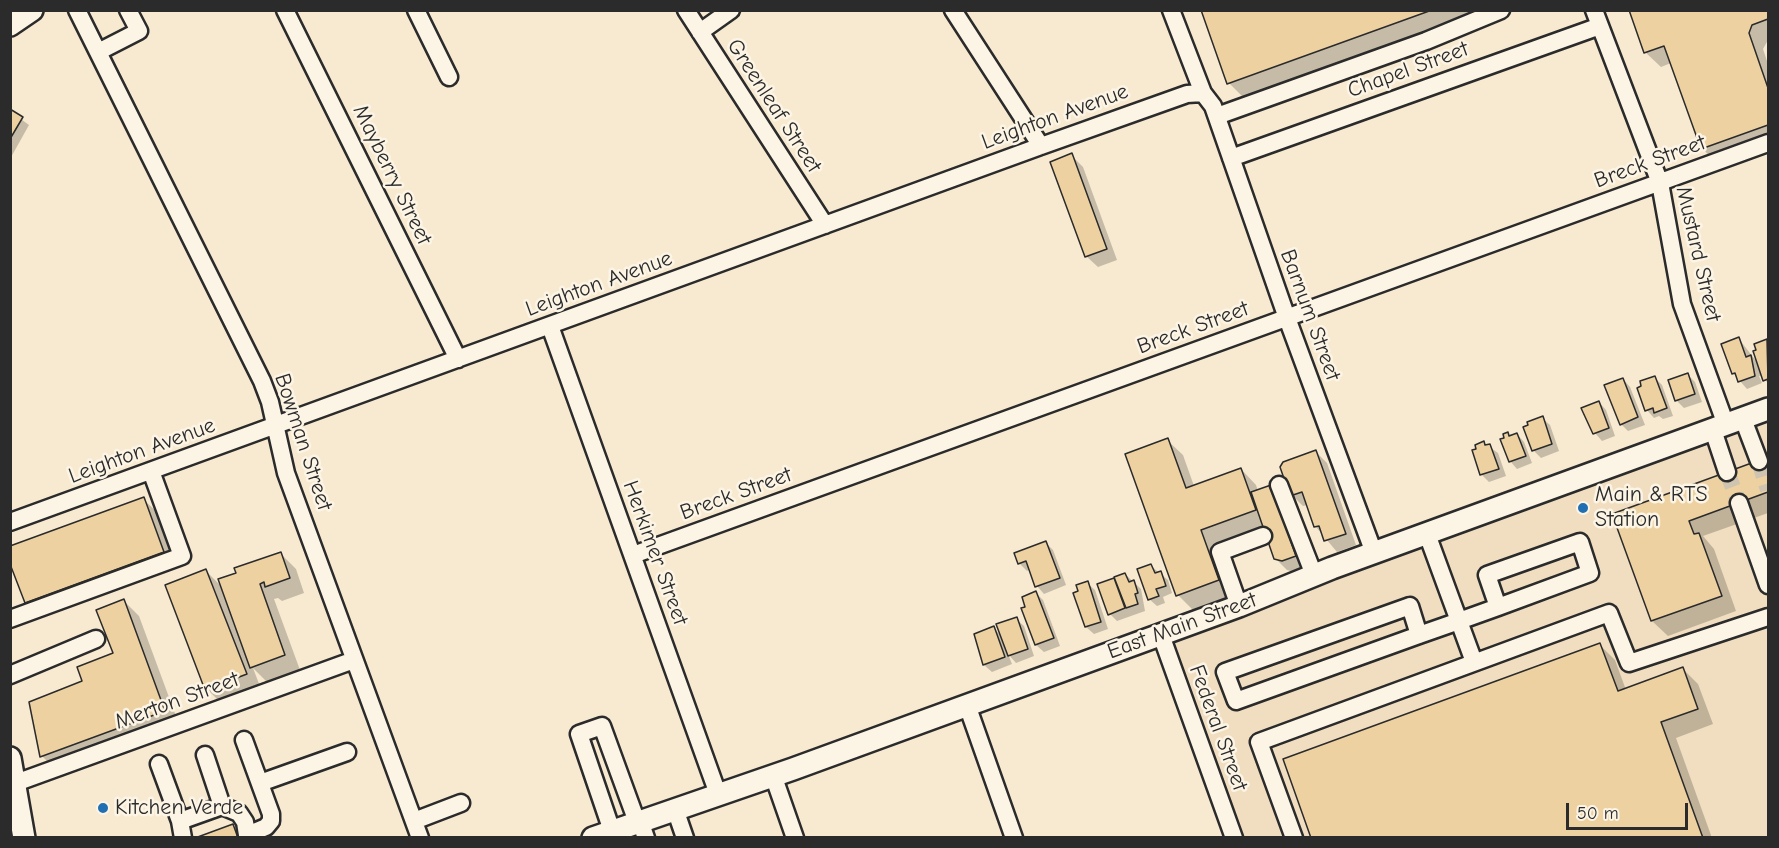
<!DOCTYPE html>
<style>
body{margin:0}
#map{position:relative;width:1779px;height:848px;overflow:hidden;background:#f8ead1;font-family:"Comic Neue",sans-serif}
canvas{display:block}
.frame{position:absolute;inset:0;border:12px solid #2b2b2b;pointer-events:none}
.scale{position:absolute;left:1566px;top:803px;width:122px;height:27px;box-sizing:border-box;border:3px solid #2b2b2b;border-top:0;padding-left:8px;font-size:18px;line-height:21px;white-space:nowrap;color:#2b2b2b;-webkit-text-stroke:4px #fcf5e5;paint-order:stroke}
</style>
<div id="map">
<canvas width="1779" height="848"></canvas>
<div class="frame"></div>
<div class="scale">50 m</div>
</div>
<script>
const g = document.querySelector('canvas').getContext('2d');
g.lineJoin = 'round';
function fillPath(path, color) { g.fillStyle = color; g.fill(path, 'evenodd'); }
const poly = rows => new Path2D(rows.map(r => 'M' + r).join(''));
function stroke(path, color, width, dash) { g.strokeStyle = color; g.lineWidth = width; g.lineCap = dash ? 'butt' : 'round'; g.setLineDash(dash || []); g.stroke(path); }
function write(font, color, halo, rows, align = 'center') {
  g.font = font + ' "Comic Neue",sans-serif'; g.lineWidth = 5; g.setLineDash([]); g.textBaseline = 'middle'; g.strokeStyle = halo; g.fillStyle = color; for (const [text, x, y, turn = 0] of rows) {
    g.save(); g.translate(x, y); g.rotate((+turn || 0) * Math.PI / 180); g.textAlign = isNaN(turn) ? turn : align; if (halo) g.strokeText(text, 0, 0); g.fillText(text, 0, 0); g.restore();
  }
}
fillPath(poly([
 [1768,423,1768,837,1244,837,1176,651,1175,644,1181,637]
]), '#f1dec0');
fillPath(poly([
 [1203,10,1489,10,1244,98,1229,83],
 [1628,10,1768,10,1768,40,1763,49,1768,64,1768,145,1717,164,1702,148,1671,63,1661,67,1645,52,1631,12],
 [10,111,29,125,10,159],
 [1071,155,1083,167,1117,260,1098,267,1086,256],
 [1739,339,1760,366,1766,341,1768,343,1768,384,1763,375,1759,376,1762,383,1747,389,1733,373],
 [1687,374,1695,382,1702,402,1684,408,1677,401,1669,381],
 [1655,378,1662,385,1673,416,1663,419,1659,416,1654,418,1647,410],
 [1623,379,1630,387,1645,425,1628,431,1621,424],
 [1599,402,1606,410,1615,436,1602,441,1595,433],
 [1542,418,1550,425,1559,451,1541,458,1533,450],
 [1517,434,1524,442,1532,463,1517,469,1510,461,1505,435],
 [1167,440,1183,455,1194,486,1241,469,1256,485,1258,491,1270,487,1306,568,1294,572,1287,570,1275,558,1265,528,1215,546,1233,596,1193,610,1178,595],
 [1484,443,1498,453,1506,476,1489,482,1482,475,1474,451],
 [1316,452,1327,463,1356,545,1337,552,1316,527,1308,505,1303,506,1292,495],
 [1768,459,1768,513,1703,536,1714,549,1736,611,1668,636,1652,621,1614,515],
 [143,499,159,514,178,567,41,618,26,602],
 [1046,543,1053,550,1066,585,1044,594,1037,586,1030,569,1027,571,1019,563],
 [280,553,296,569,304,593,282,601,278,598,274,599,300,670,267,682,253,668,261,689,222,704,207,689,206,571,223,588,238,573],
 [1151,566,1168,580,1172,593,1163,597,1165,603,1157,606,1149,599],
 [1125,574,1141,589,1145,611,1117,621,1110,614,1099,585],
 [1087,583,1095,590,1108,629,1094,634,1086,627,1080,592],
 [1036,593,1043,600,1060,646,1044,652,1036,645,1023,609,1027,608],
 [124,601,139,616,180,727,57,771,42,756,84,682,115,654],
 [1016,619,1024,626,1034,656,1016,663,1008,654,1012,664,992,672,984,665,994,628,1002,637],
 [1600,645,1615,660,1626,690,1683,669,1698,684,1713,724,1676,738,1712,838,1313,838],
 [233,825,245,838,200,838]
]), '#0003');
const building = poly([
 [1201,10,1432,10,1227,84,1201,10],
 [1629,10,1768,10,1768,19,1752,25,1749,33,1768,88,1768,125,1701,149,1664,46,1644,53,1629,10],
 [10,109,23,117,10,139,10,109],
 [1072,153,1107,249,1085,257,1050,162,1072,153],
 [1739,337,1746,357,1751,355,1755,376,1738,382,1735,373,1732,374,1721,344,1739,337],
 [1767,339,1768,379,1763,381,1753,351,1756,350,1754,344,1767,339],
 [1688,373,1695,394,1675,401,1668,380,1688,373],
 [1655,376,1667,408,1654,413,1653,408,1645,411,1637,388,1641,386,1640,381,1655,376],
 [1623,378,1638,417,1620,425,1604,385,1623,378],
 [1599,401,1609,428,1593,434,1581,408,1599,401],
 [1543,416,1552,444,1532,451,1523,427,1528,425,1527,422,1543,416],
 [1508,432,1509,436,1517,433,1526,456,1509,462,1500,439,1504,438,1503,434,1508,432],
 [1168,438,1186,488,1241,468,1256,510,1201,530,1219,580,1176,596,1125,454,1168,438],
 [1484,441,1485,445,1490,444,1499,469,1480,475,1472,450,1476,449,1475,445,1484,441],
 [1316,450,1346,534,1324,541,1319,526,1314,527,1302,492,1290,496,1280,467,1283,462,1316,450],
 [1768,457,1768,492,1689,521,1694,534,1699,533,1722,596,1651,621,1612,514,1768,457],
 [1271,485,1296,556,1282,561,1274,559,1251,492,1271,485],
 [144,497,164,552,25,603,10,564,10,546,144,497],
 [1046,541,1060,578,1035,587,1026,561,1018,564,1014,553,1046,541],
 [281,552,290,578,265,587,264,582,260,584,285,655,250,668,218,579,236,573,234,568,281,552],
 [1151,564,1155,573,1161,571,1166,586,1156,589,1159,596,1148,600,1137,569,1151,564],
 [206,569,247,674,205,690,165,585,206,569],
 [1125,573,1129,582,1134,580,1138,593,1135,594,1138,604,1126,608,1114,577,1125,573],
 [1114,578,1125,608,1108,615,1097,584,1114,578],
 [1088,581,1101,622,1085,627,1073,593,1078,591,1076,585,1088,581],
 [1036,591,1054,638,1035,645,1021,608,1025,607,1022,597,1036,591],
 [124,599,165,711,40,757,29,702,82,681,77,667,113,653,96,610,124,599],
 [1017,617,1028,649,1008,656,996,624,1017,617],
 [994,626,1005,657,983,665,974,634,994,626],
 [1600,643,1618,691,1683,667,1698,709,1661,722,1703,838,1311,838,1283,759,1600,643],
 [233,824,238,838,195,838,233,824]
]);
fillPath(building, '#edd1a1');
stroke(building, '#2b2b2b', 1.5);
stroke(poly([
 [1759,461,1768,490],
 [1727,472,1739,503]
]), '#cfc4b0', 16, [16, 8]);
const minor = poly([
 [77,10,262,381,270,402,286,473,420,838],
 [285,10,458,359],
 [416,10,449,77],
 [686,10,825,225],
 [953,10,1041,146],
 [1171,10,1203,93,1213,106,1287,318,1374,553],
 [1594,10,1660,183,1682,304,1726,425],
 [700,32,731,10],
 [98,52,139,31,128,10],
 [1217,116,1426,41,1501,10],
 [1231,158,1600,26],
 [550,326,718,794],
 [1743,419,1759,461],
 [1713,430,1727,472],
 [1279,485,1314,575],
 [1739,503,1768,585],
 [10,522,1041,146,1187,94,1203,93],
 [1427,534,1474,662],
 [633,555,1768,143],
 [1239,606,1220,552,1263,536],
 [10,619,182,556,151,471],
 [1161,635,1234,838],
 [1419,635,1410,606,1225,672,1236,701,1419,635,1459,621,1498,607,1590,573,1580,542,1487,575,1498,607],
 [10,675,96,639],
 [967,705,1014,838],
 [244,740,271,814,271,821,266,827,247,835,247,838],
 [205,755,222,806],
 [159,764,180,821],
 [773,775,795,838],
 [260,783,347,752],
 [10,785,354,660],
 [675,809,685,838],
 [414,821,461,803],
 [640,821,646,838],
 [612,831,579,734,602,726,637,822],
 [183,838,180,821,222,806,239,813,245,822,247,835],
 [1294,838,1259,742,1609,613,1629,663,1768,617]
]);
const major = poly([
 [10,25,32,10],
 [10,758,24,838],
 [593,838,793,769,1239,606,1332,568,1768,409]
]);
stroke(minor, '#2b2b2b', 21);
stroke(major, '#2b2b2b', 26);
stroke(minor, '#fcf5e5', 16);
stroke(major, '#fcf5e5', 21);
for (const [x, y, r, color] of [
 [1583,508,6,"#1f6fb2"],
 [103,808,6,"#1f6fb2"]
]) { const dot = new Path2D(); dot.arc(x, y, r, 0, 2 * Math.PI); g.fillStyle = color; g.fill(dot); stroke(dot, '#fcf5e5', 2); }
write('22px', '#2b2b2b', '#fcf5e5', [
 ["Chapel Street",1408,70,-20],
 ["Greenleaf Street",774,106,57],
 ["Leighton Avenue",1055,117,-20],
 ["Breck Street",1650,162,-20],
 ["Mayberry Street",392,175,64],
 ["Mustard Street",1698,254,77],
 ["Leighton Avenue",599,284,-20],
 ["Barnum Street",1310,315,70],
 ["Breck Street",1193,328,-20],
 ["Bowman Street",303,442,72],
 ["Leighton Avenue",142,451,-20],
 ["Breck Street",736,494,-20],
 ["Herkimer Street",655,553,70],
 ["East Main Street",1182,626,-20],
 ["Merton Street",177,701,-20],
 ["Federal Street",1218,728,70]
]);
write('22px', '#2b2b2b', '#fcf5e5', [
 ["Main & RTS",1595,495],
 ["Station",1595,520],
 ["Kitchen Verde",115,808]
], 'left');
</script>
